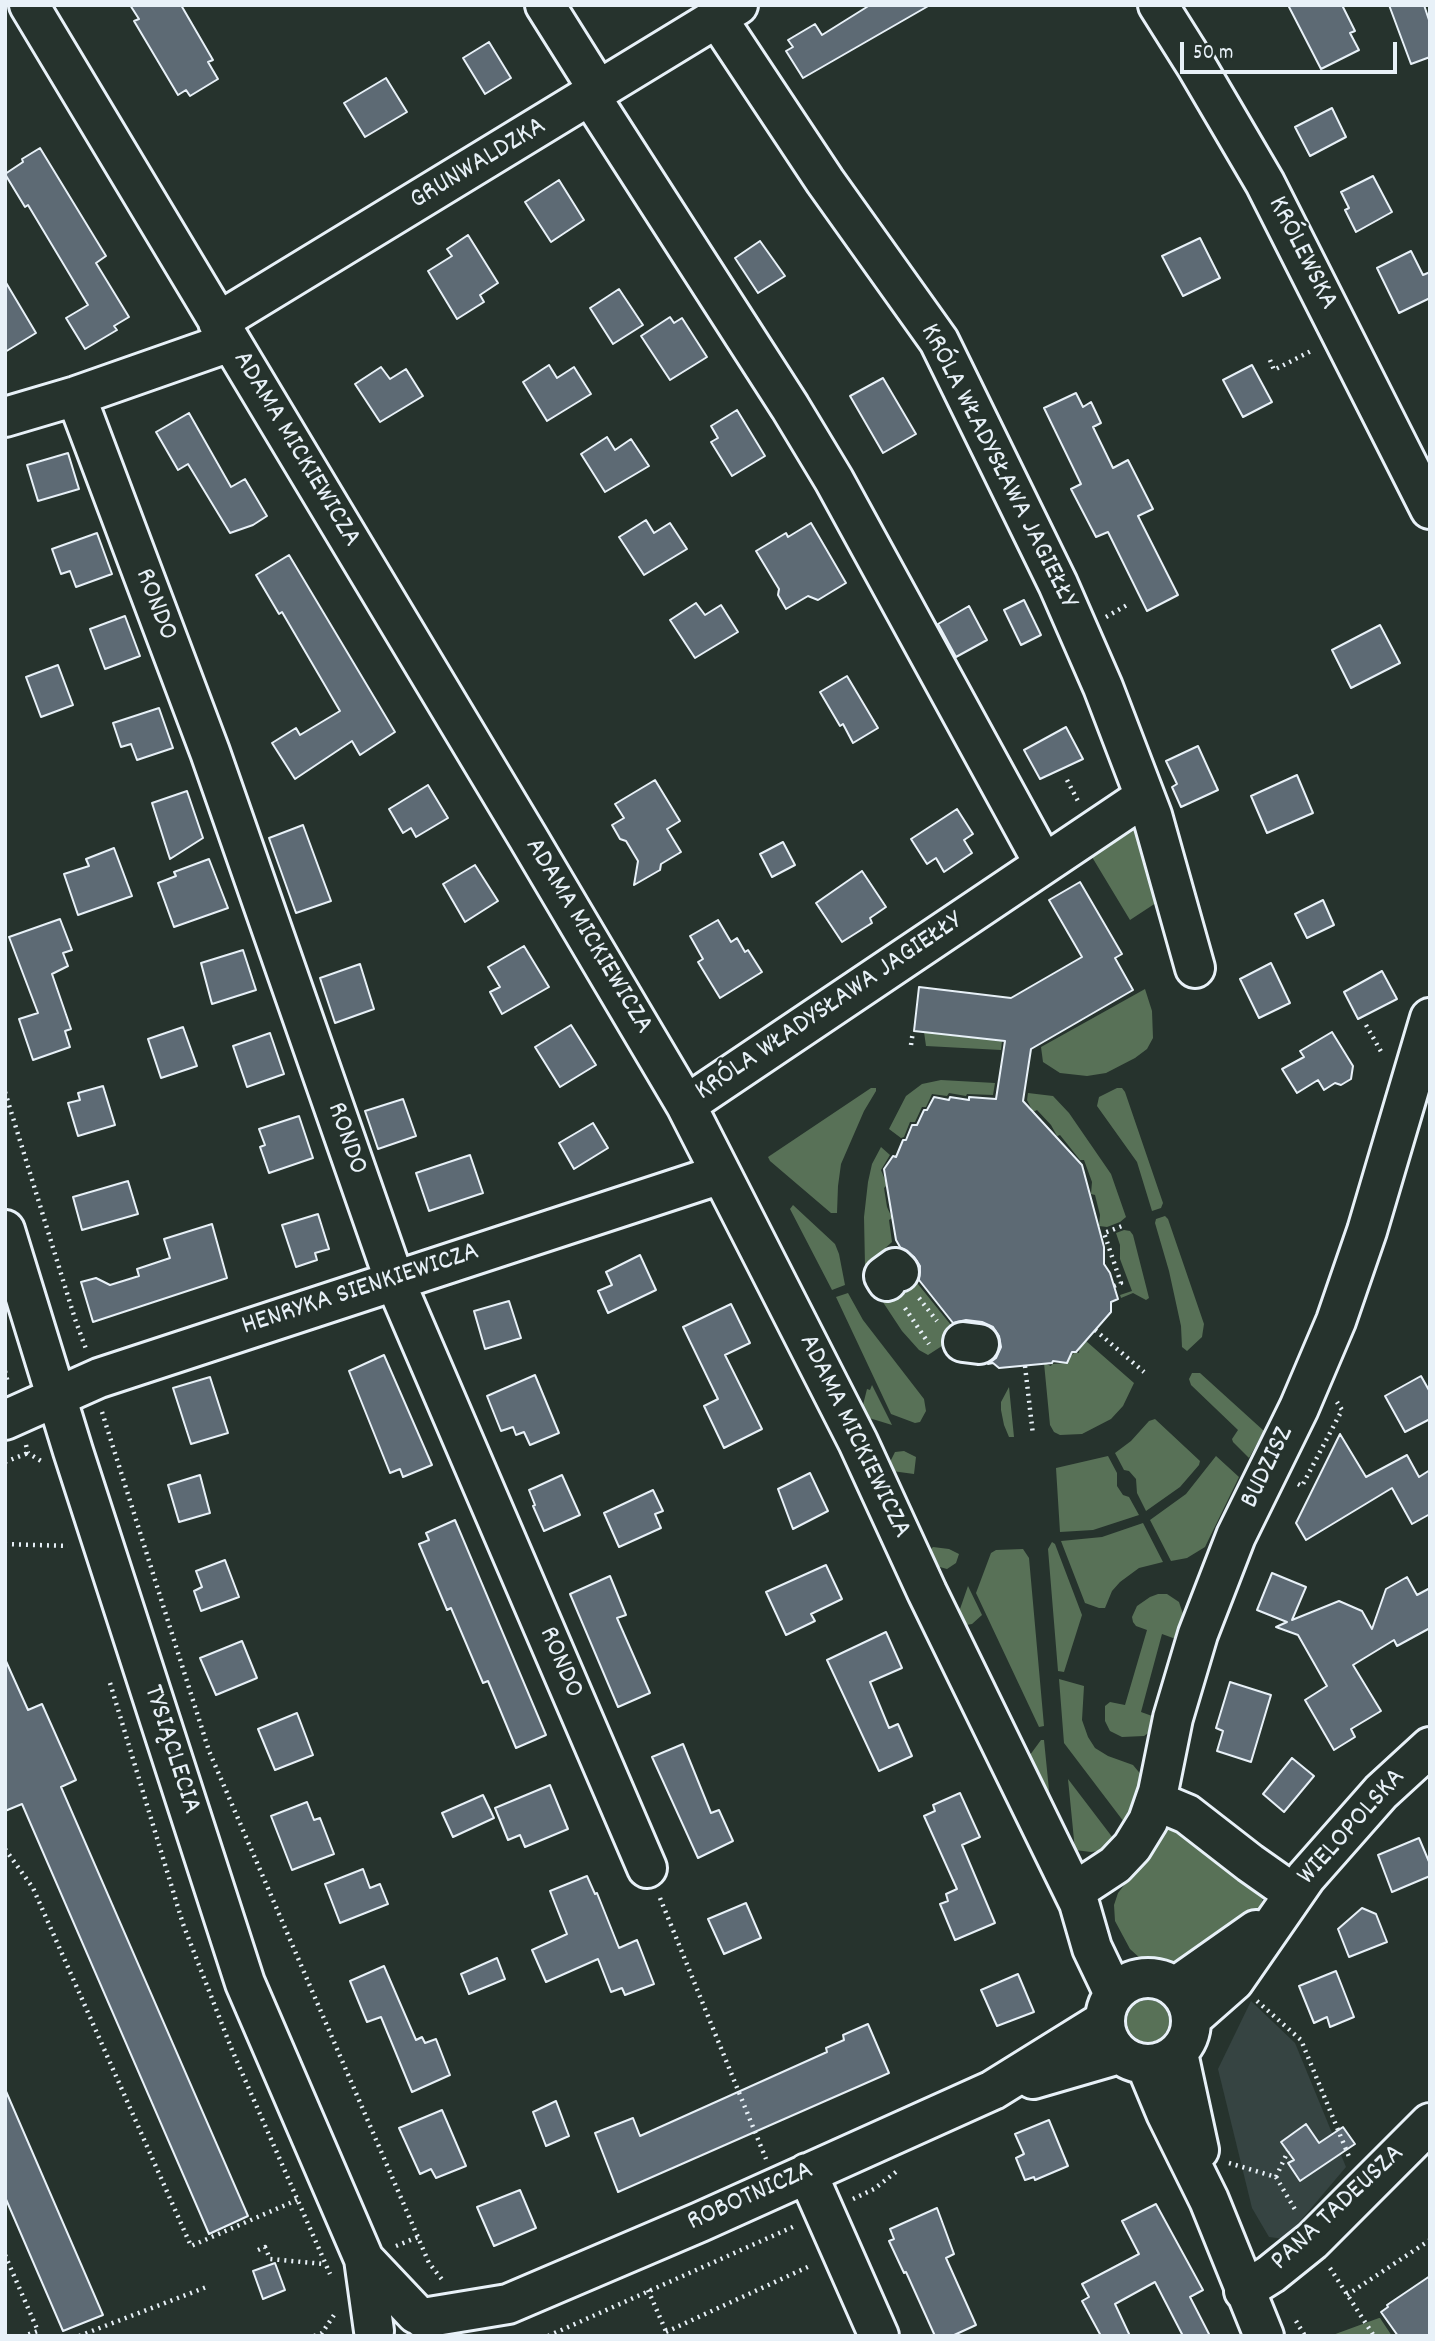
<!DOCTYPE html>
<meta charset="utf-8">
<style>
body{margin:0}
#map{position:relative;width:1435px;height:2341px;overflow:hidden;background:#26332d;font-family:Dekko,sans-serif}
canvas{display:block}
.frame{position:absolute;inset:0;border:7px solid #e8f1f8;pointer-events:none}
.scale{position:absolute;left:1180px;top:42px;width:217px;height:32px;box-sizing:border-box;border:4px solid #e8f1f8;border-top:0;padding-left:9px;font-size:21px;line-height:24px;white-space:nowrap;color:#e8f1f8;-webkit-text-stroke:5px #26332d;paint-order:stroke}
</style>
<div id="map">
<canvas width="1435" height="2341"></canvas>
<div class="frame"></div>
<div class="scale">50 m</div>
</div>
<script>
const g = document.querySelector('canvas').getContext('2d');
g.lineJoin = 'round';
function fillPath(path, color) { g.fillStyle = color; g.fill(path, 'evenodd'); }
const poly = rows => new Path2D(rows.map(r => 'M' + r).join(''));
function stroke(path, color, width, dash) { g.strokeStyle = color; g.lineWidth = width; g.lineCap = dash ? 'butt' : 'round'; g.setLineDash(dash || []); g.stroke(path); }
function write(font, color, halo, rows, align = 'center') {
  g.font = font + ' Dekko,sans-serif'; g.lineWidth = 5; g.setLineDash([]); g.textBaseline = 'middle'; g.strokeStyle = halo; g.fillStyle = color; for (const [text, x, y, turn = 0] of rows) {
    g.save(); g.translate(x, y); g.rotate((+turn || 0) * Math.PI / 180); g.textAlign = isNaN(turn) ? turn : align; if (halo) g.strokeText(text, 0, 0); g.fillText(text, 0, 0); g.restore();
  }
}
fillPath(poly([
 [1251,2001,1295,2043,1346,2167,1285,2239,1269,2237,1252,2208,1218,2069]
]), '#364442');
fillPath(poly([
 [1136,829,1165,897,1130,920,1092,857],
 [1145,989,1152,1011,1153,1038,1147,1049,1135,1058,1106,1073,1087,1076,1060,1073,1043,1062,1041,1047],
 [924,1032,1002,1041,1001,1050,926,1046],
 [941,1080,995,1083,993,1095,967,1094,966,1096,949,1093,947,1096,932,1094,926,1107,922,1107,915,1122,910,1122,904,1137,901,1138,889,1129,906,1096,922,1084],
 [871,1088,876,1088,876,1091,864,1111,841,1164,838,1186,837,1213,831,1213,770,1161,768,1157],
 [1117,1088,1122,1088,1125,1092,1163,1203,1161,1208,1152,1211,1137,1162,1097,1106,1099,1097],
 [1028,1093,1053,1096,1069,1113,1111,1174,1126,1217,1120,1222,1107,1227,1099,1226,1100,1215,1095,1195,1091,1194,1092,1182,1084,1160,1080,1160,1060,1135,1057,1136,1051,1125,1037,1110,1033,1112,1027,1100],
 [881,1147,890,1155,881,1170,887,1185,884,1188,887,1207,892,1218,889,1220,892,1242,865,1266,864,1217,868,1182,872,1164],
 [793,1205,835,1244,839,1254,845,1285,832,1290,790,1209],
 [1165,1216,1168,1219,1204,1324,1202,1337,1187,1351,1182,1347,1181,1326,1169,1271,1155,1223,1156,1219],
 [1124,1230,1130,1231,1133,1235,1148,1294,1149,1298,1146,1300,1133,1293,1121,1298,1120,1295,1132,1291,1120,1259,1120,1245,1116,1233],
 [897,1258,959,1335,928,1355,919,1350,902,1331,869,1281],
 [848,1293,863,1320,924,1399,926,1411,920,1422,915,1423,891,1414,836,1297],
 [1086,1341,1134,1383,1123,1406,1111,1419,1082,1434,1060,1435,1054,1432,1050,1425,1044,1363,1051,1366,1052,1364,1067,1363,1070,1357,1075,1352,1079,1353,1080,1344],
 [1192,1373,1200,1373,1264,1431,1249,1458,1233,1442,1232,1439,1238,1430,1191,1385,1189,1379],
 [872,1385,892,1425,866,1417,862,1409,867,1389,870,1390],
 [1009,1387,1014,1437,1009,1437,1004,1425,1001,1410,1001,1402],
 [1155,1419,1200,1461,1199,1465,1180,1487,1146,1511,1137,1493,1136,1479,1129,1471,1124,1470,1115,1453,1131,1441,1149,1421],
 [904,1451,916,1457,914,1474,892,1471,889,1464,895,1452],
 [1108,1456,1117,1473,1117,1486,1123,1495,1129,1497,1139,1515,1093,1530,1060,1532,1056,1468],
 [1216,1456,1239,1477,1205,1547,1187,1558,1171,1561,1150,1520,1186,1494],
 [1143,1523,1163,1562,1139,1568,1120,1582,1112,1591,1105,1608,1099,1608,1085,1603,1061,1541,1102,1537],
 [1052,1542,1055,1544,1082,1615,1064,1672,1058,1671,1048,1549],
 [933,1547,949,1549,959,1554,956,1563,947,1569,936,1566,928,1552],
 [1023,1549,1029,1558,1044,1726,1039,1727,976,1593,991,1553,996,1550],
 [968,1586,982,1615,972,1624,966,1625,961,1619,960,1609],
 [1158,1594,1167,1594,1179,1602,1185,1620,1178,1637,1173,1638,1162,1634,1141,1712,1155,1717,1154,1729,1144,1736,1122,1737,1110,1731,1105,1721,1105,1706,1110,1702,1125,1705,1147,1630,1136,1626,1133,1622,1132,1617,1137,1606,1150,1597],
 [1059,1679,1084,1686,1082,1720,1088,1737,1095,1748,1108,1756,1133,1765,1143,1777,1127,1826,1064,1743],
 [1041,1740,1044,1740,1051,1810,1027,1759],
 [1068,1779,1116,1842,1105,1850,1091,1852,1075,1850],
 [1173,1823,1264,1896,1259,1909,1237,1932,1171,1969,1142,1960,1130,1949,1115,1921,1114,1905,1118,1893,1143,1861,1164,1827],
 '1127 2021a21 21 0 1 1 42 0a21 21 0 1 1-42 0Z',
 [1380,2318,1392,2336,1330,2336,1379,2318]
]), '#587157');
const building = poly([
 [130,5,181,5,213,60,208,62,218,79,190,96,186,90,178,95,134,21,139,19,130,5],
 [870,5,930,5,803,78,786,51,793,47,788,40,815,24,822,35,870,5],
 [1288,5,1342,5,1355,31,1350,33,1359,50,1321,69,1288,5],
 [1389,5,1424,5,1430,23,1430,57,1411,64,1389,5],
 [489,42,511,78,485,94,463,58,489,42],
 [386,78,407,112,365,137,344,103,386,78],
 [1332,108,1346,137,1310,156,1295,127,1332,108],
 [40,148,106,256,96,263,129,317,114,326,117,330,85,349,66,318,88,305,28,205,25,207,5,174,23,162,22,159,40,148],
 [1373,176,1392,212,1356,232,1345,210,1349,208,1341,192,1373,176],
 [559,180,584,220,551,242,525,202,559,180],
 [468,235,498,283,480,295,484,302,457,319,428,271,452,256,447,249,468,235],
 [1200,238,1220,278,1183,296,1162,256,1200,238],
 [760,241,785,276,758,293,735,258,760,241],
 [1411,251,1423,275,1430,272,1430,298,1399,313,1377,268,1411,251],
 [5,281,36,333,5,352,5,281],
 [619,289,643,325,613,344,590,308,619,289],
 [670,317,674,323,682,318,707,357,670,380,641,336,670,317],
 [549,365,557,378,574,367,591,394,547,421,523,382,549,365],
 [1252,365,1272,402,1243,417,1223,380,1252,365],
 [381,367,390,379,406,369,423,396,380,422,355,384,381,367],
 [883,378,916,434,883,453,850,396,883,378],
 [1076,393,1083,407,1091,402,1101,423,1093,427,1113,468,1128,460,1153,509,1138,516,1178,595,1147,611,1108,532,1096,537,1071,489,1081,484,1044,408,1076,393],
 [737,410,765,456,732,476,711,442,718,438,711,426,737,410],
 [189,413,231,487,245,479,267,516,253,525,230,533,188,464,178,470,156,432,189,413],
 [607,437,615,450,631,439,649,466,605,492,581,454,607,437],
 [68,453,79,489,38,501,27,465,68,453],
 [646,520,654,533,670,523,687,549,644,575,619,537,646,520],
 [811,523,846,583,818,600,808,596,786,609,778,595,779,589,756,551,786,533,788,537,811,523],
 [97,533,112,574,76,587,70,571,61,574,52,549,97,533],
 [289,555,395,732,360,755,352,741,295,779,272,743,296,728,300,735,340,711,282,612,279,614,256,575,289,555],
 [1024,600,1041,635,1021,645,1004,610,1024,600],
 [696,603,705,615,721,605,738,632,695,658,670,620,696,603],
 [969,606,987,640,956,657,938,624,969,606],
 [125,616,140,656,105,669,90,629,125,616],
 [1380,625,1400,663,1351,688,1332,650,1380,625],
 [58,665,73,705,41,717,26,677,58,665],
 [847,676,878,728,853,743,843,724,840,726,820,692,847,676],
 [159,708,173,748,137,760,131,744,121,747,113,723,159,708],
 [1066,727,1083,759,1040,779,1024,750,1066,727],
 [1198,746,1218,790,1181,807,1172,787,1177,784,1166,761,1198,746],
 [1297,775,1313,813,1267,833,1251,796,1297,775],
 [655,780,680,821,667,829,681,852,661,864,660,870,634,885,638,861,626,841,620,839,612,825,624,818,615,804,655,780],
 [428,785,448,818,416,837,411,828,403,833,389,809,428,785],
 [187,791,203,838,170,859,152,803,187,791],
 [957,809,973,834,964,840,972,853,944,872,936,858,927,864,911,839,957,809],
 [303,825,331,901,296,913,269,838,303,825],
 [783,842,795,865,772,877,760,854,783,842],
 [114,848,132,896,78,915,64,874,89,866,86,859,114,848],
 [209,859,228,908,174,927,158,883,176,876,174,872,209,859],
 [475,865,498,901,465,922,443,884,475,865],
 [862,871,886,907,870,918,872,923,842,942,816,903,862,871],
 [1080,882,1122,954,1115,958,1133,990,1031,1049,1023,1101,1082,1165,1104,1247,1104,1264,1110,1273,1118,1299,1111,1302,1111,1312,1076,1352,1072,1352,1067,1363,1053,1361,1052,1363,999,1368,993,1363,988,1364,996,1358,1001,1347,999,1336,993,1327,982,1322,966,1320,953,1323,919,1280,920,1266,914,1257,900,1247,896,1240,884,1169,893,1156,896,1157,903,1140,906,1140,912,1125,917,1125,924,1110,927,1110,934,1097,949,1100,950,1097,969,1100,969,1097,996,1099,1005,1041,914,1031,919,987,1011,998,1082,957,1049,900,1080,882],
 [1323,900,1334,925,1307,938,1295,914,1323,900],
 [60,919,72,950,63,953,68,966,52,974,71,1029,65,1031,70,1047,33,1060,19,1019,38,1013,9,937,60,919],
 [718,920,731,942,737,938,745,952,748,950,762,972,720,998,698,962,703,959,690,936,718,920],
 [524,946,549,987,502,1014,490,992,500,987,488,967,524,946],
 [243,950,256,990,212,1004,201,963,243,950],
 [1271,963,1290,1003,1259,1018,1240,979,1271,963],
 [360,964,374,1009,335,1023,320,978,360,964],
 [1382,971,1397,999,1358,1019,1344,992,1382,971],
 [571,1025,596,1065,560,1087,535,1047,571,1025],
 [183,1027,197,1066,161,1078,148,1039,183,1027],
 [1332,1032,1353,1066,1351,1079,1341,1085,1335,1083,1324,1090,1318,1080,1297,1093,1282,1069,1304,1057,1300,1051,1332,1032],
 [270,1033,284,1074,247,1087,233,1046,270,1033],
 [103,1086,115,1125,78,1136,68,1103,80,1100,78,1093,103,1086],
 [403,1099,416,1136,378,1149,365,1111,403,1099],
 [299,1116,313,1158,269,1173,260,1147,265,1145,259,1129,299,1116],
 [593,1123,608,1148,574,1169,559,1143,593,1123],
 [470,1155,483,1193,429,1211,416,1173,470,1155],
 [128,1181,138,1214,82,1230,73,1197,128,1181],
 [318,1214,329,1249,315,1253,317,1260,296,1267,282,1225,318,1214],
 [212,1224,227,1278,93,1322,81,1282,96,1278,110,1285,139,1276,137,1269,170,1258,164,1239,212,1224],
 [640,1255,656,1290,608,1313,598,1291,612,1285,606,1272,640,1255],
 [509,1301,521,1338,485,1349,474,1311,509,1301],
 [731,1304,750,1343,725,1355,762,1429,724,1448,704,1406,718,1399,683,1327,731,1304],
 [384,1355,432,1465,403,1477,400,1469,390,1473,349,1371,384,1355],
 [535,1375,559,1433,530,1445,524,1432,516,1435,513,1427,501,1431,487,1396,535,1375],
 [1421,1376,1430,1392,1430,1419,1405,1432,1385,1396,1421,1376],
 [210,1377,228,1433,191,1444,173,1388,210,1377],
 [1340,1434,1366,1477,1407,1455,1419,1477,1430,1470,1430,1514,1412,1524,1392,1488,1306,1540,1296,1523,1340,1434],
 [810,1473,828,1511,793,1529,778,1489,810,1473],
 [200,1475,210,1513,179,1522,168,1485,200,1475],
 [562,1475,580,1515,544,1531,533,1506,535,1505,529,1490,562,1475],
 [653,1490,663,1511,655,1514,661,1528,619,1547,604,1513,653,1490],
 [455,1520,546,1735,516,1748,488,1681,483,1683,451,1608,447,1610,419,1544,429,1540,426,1533,455,1520],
 [225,1560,239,1597,201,1611,194,1591,202,1587,196,1571,225,1560],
 [826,1565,842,1599,811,1614,815,1621,786,1635,766,1592,826,1565],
 [1272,1573,1306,1587,1292,1620,1339,1601,1362,1611,1372,1629,1386,1589,1407,1577,1417,1595,1430,1588,1430,1628,1397,1646,1394,1640,1353,1665,1381,1711,1351,1729,1355,1737,1334,1750,1305,1700,1327,1686,1298,1635,1276,1627,1287,1622,1257,1610,1272,1573],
 [610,1576,626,1615,617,1618,650,1693,618,1707,570,1594,610,1576],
 [886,1632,902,1668,870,1682,889,1728,898,1724,912,1756,879,1771,827,1660,886,1632],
 [242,1641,257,1678,216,1695,200,1658,242,1641],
 [5,1659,28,1710,42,1704,76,1780,61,1787,248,2216,209,2234,22,1804,5,1811,5,1659],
 [1230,1682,1271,1695,1251,1762,1217,1751,1223,1731,1216,1728,1230,1682],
 [297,1713,313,1755,275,1770,258,1729,297,1713],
 [683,1744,711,1813,719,1810,733,1841,698,1858,652,1757,683,1744],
 [1292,1758,1314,1776,1284,1812,1263,1794,1292,1758],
 [550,1785,568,1829,525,1847,520,1835,508,1840,495,1808,550,1785],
 [960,1793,980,1837,962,1845,995,1923,955,1940,940,1904,948,1901,946,1894,957,1889,924,1816,935,1811,933,1805,960,1793],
 [483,1795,494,1818,453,1837,442,1813,483,1795],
 [307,1802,314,1820,320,1818,334,1854,292,1870,271,1816,307,1802],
 [1419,1838,1430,1864,1430,1876,1392,1892,1378,1855,1419,1838],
 [363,1869,370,1888,380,1884,388,1904,340,1923,325,1884,363,1869],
 [587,1876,595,1894,597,1893,619,1948,637,1940,654,1984,625,1995,622,1988,611,1992,598,1959,546,1982,532,1950,567,1934,550,1891,587,1876],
 [746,1903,761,1938,724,1954,708,1919,746,1903],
 [1362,1908,1376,1914,1387,1942,1349,1957,1338,1929,1362,1908],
 [497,1958,505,1979,469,1994,461,1974,497,1958],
 [384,1966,416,2040,422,2037,425,2043,436,2039,450,2075,412,2092,381,2017,367,2022,350,1981,384,1966],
 [1336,1971,1354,2017,1330,2027,1327,2017,1314,2023,1299,1986,1336,1971],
 [1018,1974,1034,2012,997,2026,981,1990,1018,1974],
 [868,2024,889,2073,618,2192,595,2133,633,2118,640,2136,827,2052,826,2048,844,2040,843,2035,868,2024],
 [5,2089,103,2315,63,2331,5,2197,5,2089],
 [556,2101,569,2136,546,2146,533,2112,556,2101],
 [442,2110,466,2166,436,2178,431,2169,420,2174,399,2128,442,2110],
 [1049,2120,1068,2166,1035,2180,1034,2177,1025,2180,1016,2158,1024,2154,1015,2134,1049,2120],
 [1306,2124,1319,2143,1343,2127,1355,2144,1300,2181,1288,2163,1294,2160,1281,2142,1306,2124],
 [520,2190,536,2228,494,2246,477,2207,520,2190],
 [1156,2204,1203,2290,1190,2297,1210,2336,1183,2336,1155,2282,1115,2304,1130,2336,1101,2336,1082,2301,1089,2297,1082,2284,1139,2254,1122,2221,1156,2204],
 [937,2208,954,2254,946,2258,976,2325,952,2336,935,2336,906,2272,904,2273,889,2241,894,2239,890,2229,937,2208],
 [275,2263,285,2290,263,2299,253,2271,275,2263],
 [1430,2276,1430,2336,1398,2336,1381,2312,1388,2307,1387,2305,1430,2276]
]);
fillPath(building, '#5d6a74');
stroke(building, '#e8f1f8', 2);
const minor = poly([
 [29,5,527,836,686,1105,858,1442,927,1592,1079,1903,1092,1948,1114,1994],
 [545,5,599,91],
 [1158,5,1197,67,1265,183,1430,509],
 [717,18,825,181,939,341,1058,584,1103,687,1152,815,1195,968],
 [591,97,790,407,834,480,1044,864],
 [218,322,738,5],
 [76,396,210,752,394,1279,647,1868],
 [5,417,76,396,230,342],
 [686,1105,1144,797],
 [5,1230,73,1451,245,1983,364,2259,374,2331],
 [887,1281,884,1276,895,1268,899,1272],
 [963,1342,979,1344],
 [5,1420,99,1378,721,1174],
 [1156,1801,1187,1814,1250,1863,1294,1894],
 [1074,1892,1115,1865,1132,1847,1148,1821,1158,1792,1173,1718,1198,1634,1236,1536,1299,1408,1336,1321,1367,1231,1430,1018],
 '1105 2021a43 43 0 1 1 86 0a43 43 0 1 1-86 0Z',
 [1175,1987,1256,1930],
 [1192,2018,1234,1981,1306,1877,1381,1792,1430,1747],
 [1178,2053,1199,2150],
 [1146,2065,1166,2113,1209,2200,1264,2336],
 [1033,2079,1119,2054],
 [807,2173,879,2336],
 [364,2259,416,2314],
 [1244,2291,1271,2274,1312,2241,1430,2123],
 [423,2318,508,2304,700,2222,993,2090,1104,2021]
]);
stroke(minor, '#e8f1f8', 44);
stroke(poly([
 [1270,360,1274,370,1313,350],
 [1106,617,1127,605],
 [1067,780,1079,803],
 [1366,1025,1383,1055],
 [911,1045,913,1031],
 [5,1092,75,1319,86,1349],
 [1114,1286,1121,1283,1104,1233,1122,1226],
 [919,1298,937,1321],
 [905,1308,929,1344],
 [1095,1330,1144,1372],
 [1025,1366,1033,1435],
 [5,1371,8,1383],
 [102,1412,209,1751,429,2263,444,2282],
 [26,1445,28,1453,41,1461],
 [5,1462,28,1453],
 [1298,1484,1302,1486,1342,1410,1337,1402],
 [5,1544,68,1546],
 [110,1683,183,1924,232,2050,330,2274],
 [5,1849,33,1888,191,2246,297,2200],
 [660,1898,766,2159],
 [1257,2001,1301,2040,1350,2159],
 [1229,2163,1276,2177,1297,2213],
 [1276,2177,1288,2151],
 [853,2199,874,2189,896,2172],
 [396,2246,418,2237],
 [258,2250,265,2247,270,2259,324,2264],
 [5,2255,38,2331,24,2336],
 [1330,2268,1374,2336],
 [648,2290,668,2336],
 [1347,2295,1430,2240],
 [1296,2321,1305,2336],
 [666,2332,812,2265],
 [79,2336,209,2286],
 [314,2336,322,2333,336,2312],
 [548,2336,795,2226]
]), '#e8f1f8', 4.5, [2, 5]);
stroke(minor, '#26332d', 38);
write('28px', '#e8f1f8', '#26332d', [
 ["GRUNWALDZKA",479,165,-31],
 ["KRÓLEWSKA",1301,254,63],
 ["ADAMA MICKIEWICZA",295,450,59],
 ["KRÓLA WŁADYSŁAWA JAGIEŁŁY",997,467,63],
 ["RONDO",154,605,69],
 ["ADAMA MICKIEWICZA",587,937,59],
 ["KRÓLA WŁADYSŁAWA JAGIEŁŁY",830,1008,-34],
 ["RONDO",345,1139,71],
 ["HENRYKA SIENKIEWICZA",361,1291,-18],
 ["ADAMA MICKIEWICZA",853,1437,64],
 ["BUDZISZ",1269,1468,-64],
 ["RONDO",559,1663,67],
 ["TYSIĄCLECIA",170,1750,72],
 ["WIELOPOLSKA",1353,1828,-48],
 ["ROBOTNICZA",751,2198,-24],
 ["PANA TADEUSZA",1339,2209,-43]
]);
</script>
